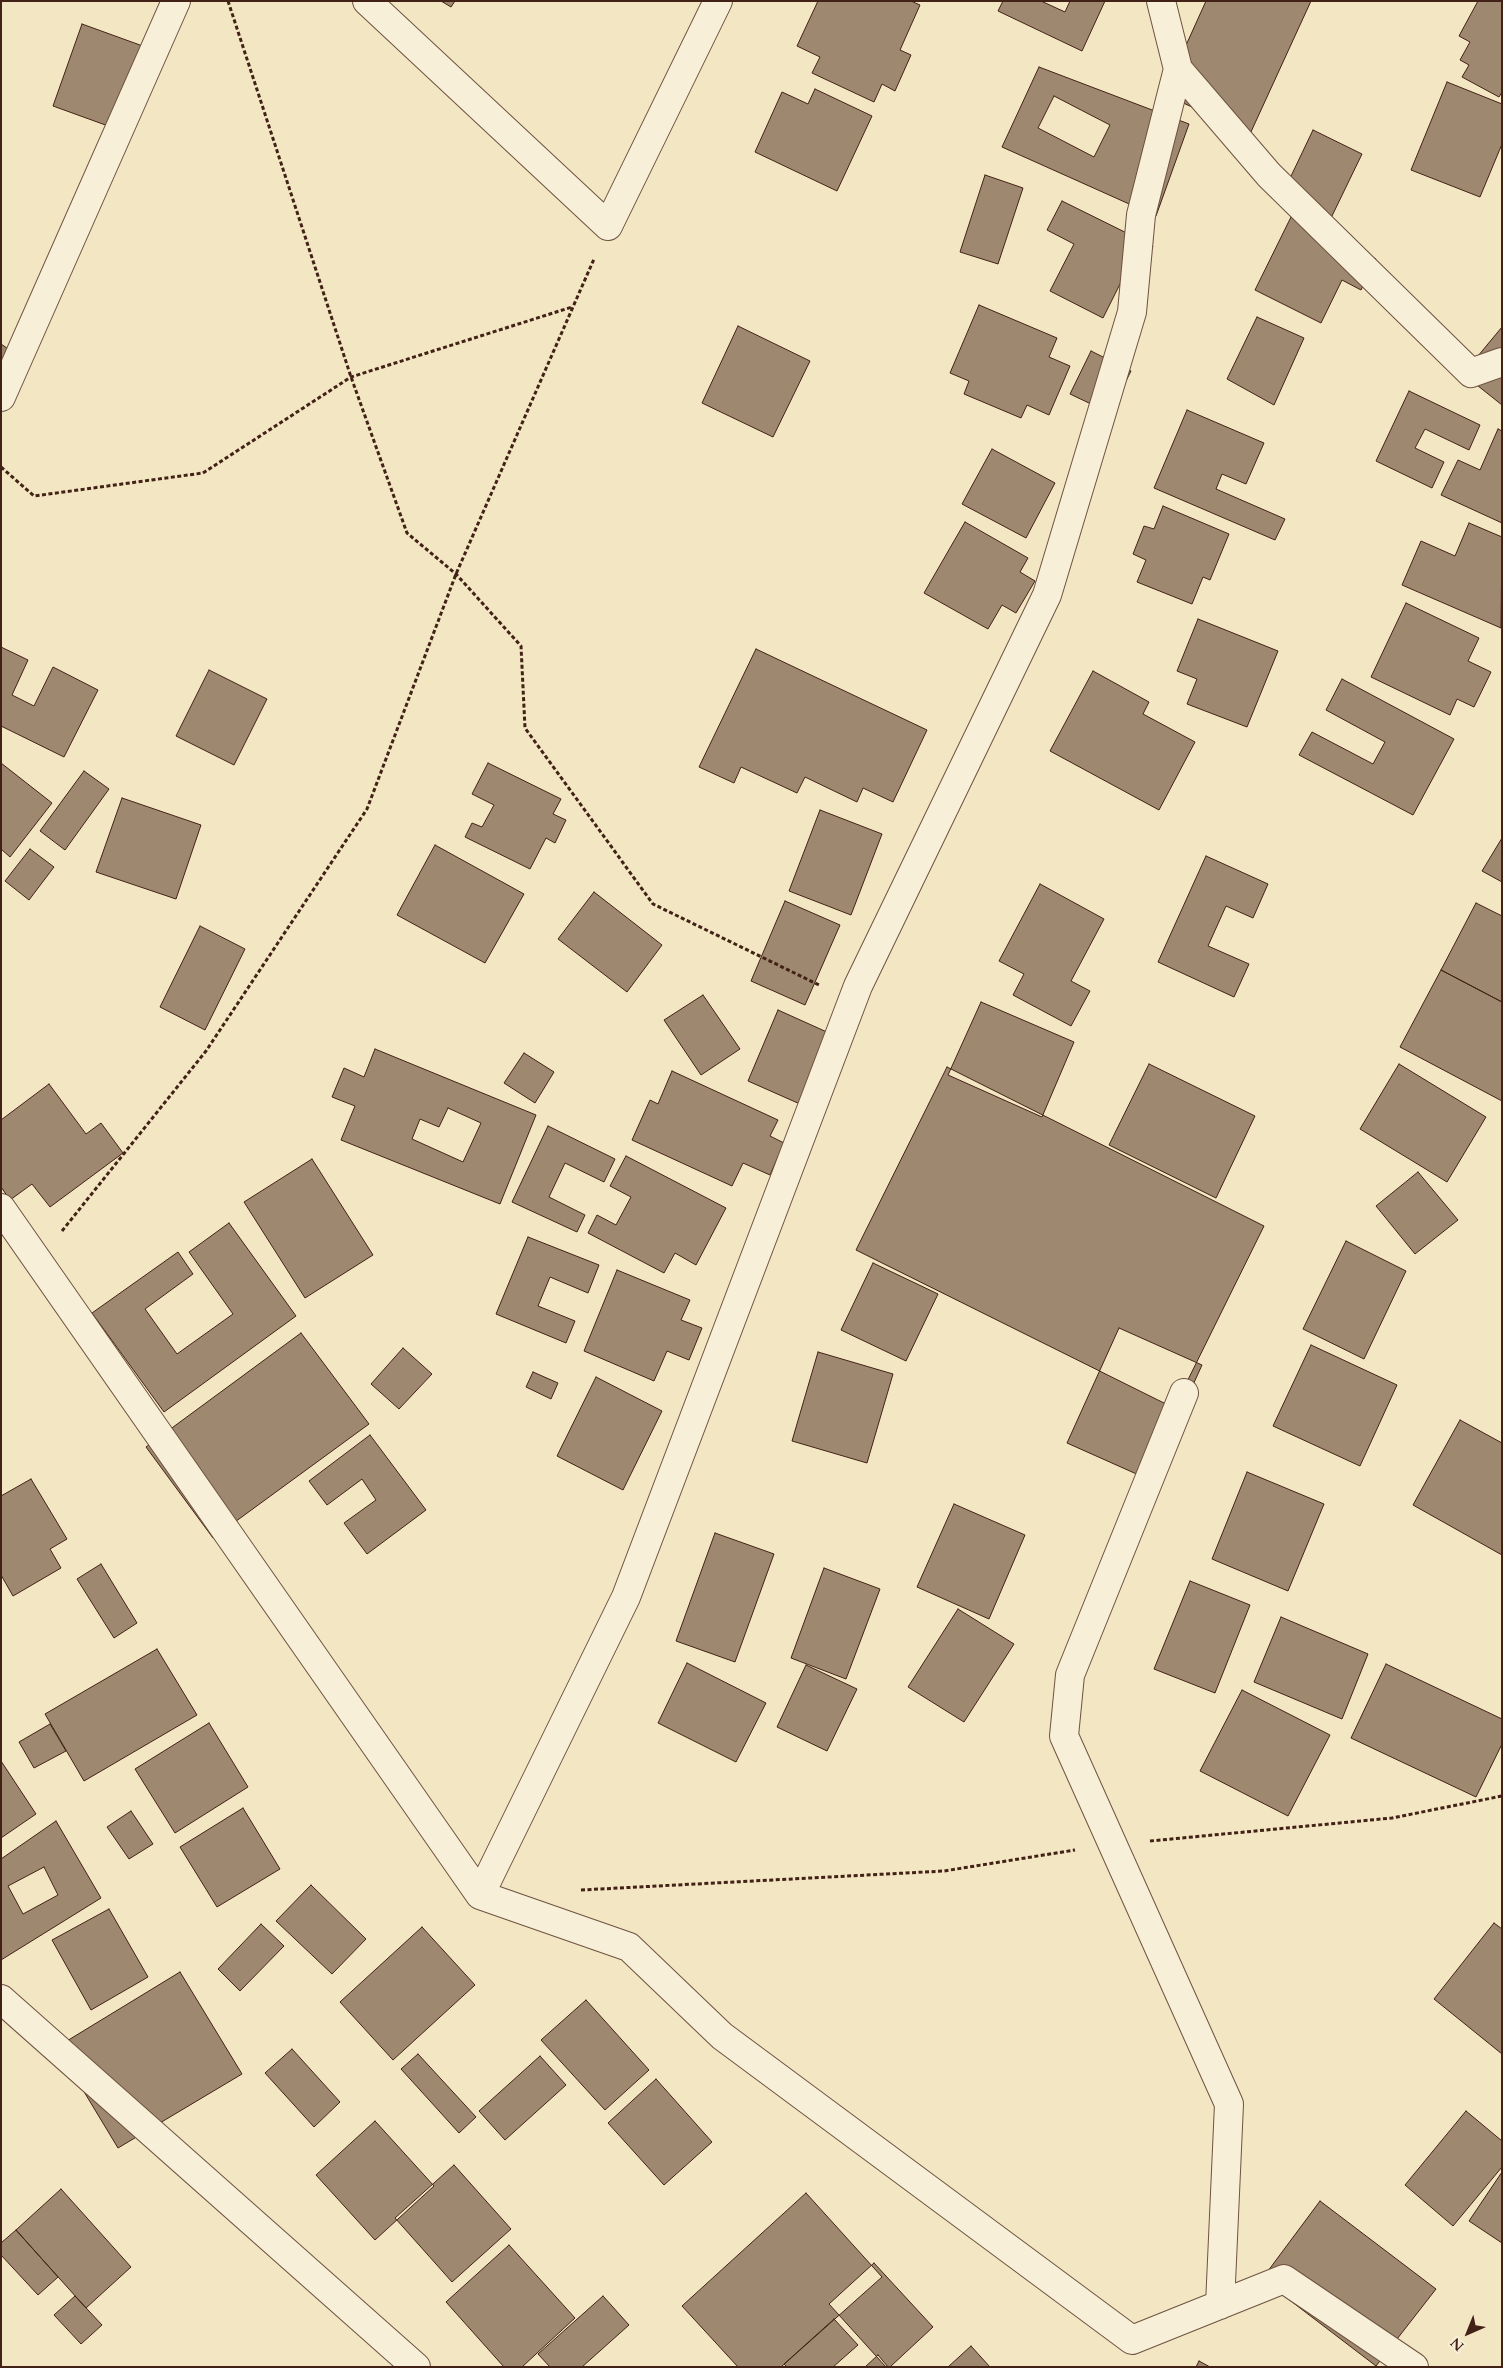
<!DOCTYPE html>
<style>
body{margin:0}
#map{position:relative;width:1503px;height:2368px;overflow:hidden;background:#f3e6c3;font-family:Cardo,serif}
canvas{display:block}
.frame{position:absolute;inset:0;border:2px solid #422216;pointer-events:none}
.north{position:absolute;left:1443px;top:2308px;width:50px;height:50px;-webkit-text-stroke:4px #f7efd8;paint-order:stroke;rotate:224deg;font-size:14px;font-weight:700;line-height:20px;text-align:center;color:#422216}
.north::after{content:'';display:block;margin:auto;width:18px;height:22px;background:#422216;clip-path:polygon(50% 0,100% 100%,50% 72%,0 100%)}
</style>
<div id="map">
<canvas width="1503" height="2368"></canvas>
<div class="frame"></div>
<div class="north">N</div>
</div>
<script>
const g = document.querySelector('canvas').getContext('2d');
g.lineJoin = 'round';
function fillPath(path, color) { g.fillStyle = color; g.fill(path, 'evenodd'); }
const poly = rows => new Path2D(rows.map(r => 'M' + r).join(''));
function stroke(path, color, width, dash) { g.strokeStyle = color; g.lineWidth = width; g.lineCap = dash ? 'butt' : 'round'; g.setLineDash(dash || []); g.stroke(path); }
const building = poly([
 [441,1,455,1,451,7,441,1],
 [818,1,911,1,920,5,900,50,911,55,895,91,882,84,874,102,812,73,820,57,797,46,818,1],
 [1003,1,1041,1,1065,12,1070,1,1105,1,1082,51,998,11,1003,1],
 [1206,1,1311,1,1250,134,1164,94,1206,1],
 [1478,1,1502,1,1502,92,1499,97,1462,77,1469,65,1460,60,1470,42,1459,36,1478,1],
 [82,24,151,49,122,131,53,106,82,24],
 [1039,67,1189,124,1156,216,1002,147,1039,67],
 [1054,96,1110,125,1094,157,1038,128,1054,96],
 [1447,82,1502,104,1502,144,1480,197,1411,170,1447,82],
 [815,89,872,116,837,191,755,152,782,92,808,104,815,89],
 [1313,130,1362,154,1331,218,1282,195,1313,130],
 [985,175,1023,188,998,264,960,252,985,175],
 [1062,201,1153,246,1140,273,1128,268,1103,318,1050,291,1074,244,1047,230,1062,201],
 [1291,217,1376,259,1361,290,1342,280,1321,323,1255,290,1291,217],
 [979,305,1057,338,1049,357,1070,366,1049,415,1027,405,1021,418,964,394,969,381,950,373,979,305],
 [1257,317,1304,338,1274,405,1227,379,1257,317],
 [738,326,810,361,773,437,702,403,738,326],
 [1502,327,1502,405,1463,374,1502,327],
 [1,344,20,357,1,384,1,344],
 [1091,351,1131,371,1110,413,1070,394,1091,351],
 [1409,391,1480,425,1469,450,1425,429,1415,448,1444,462,1432,488,1376,461,1409,391],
 [1187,410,1264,443,1246,484,1222,474,1216,489,1285,519,1275,540,1154,488,1187,410],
 [1498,429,1502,431,1502,523,1441,495,1458,460,1480,470,1498,429],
 [992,449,1055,483,1026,538,962,504,992,449],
 [1163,506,1229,534,1210,580,1203,577,1192,604,1137,582,1146,560,1133,554,1144,526,1154,529,1163,506],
 [965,522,1028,558,1020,572,1035,581,1016,613,1002,605,988,629,924,593,965,522],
 [1469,523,1502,537,1501,628,1402,585,1421,541,1455,556,1469,523],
 [1406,603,1479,638,1468,661,1491,672,1474,707,1457,699,1450,715,1371,677,1406,603],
 [1198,619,1278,651,1247,727,1187,704,1197,679,1177,671,1198,619],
 [1,647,28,660,12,695,34,706,53,667,98,690,64,757,1,726,1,647],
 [756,649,927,730,893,802,863,788,857,802,805,777,797,793,741,767,734,783,699,767,756,649],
 [209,670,267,699,234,765,176,736,209,670],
 [1093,671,1149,702,1143,714,1195,742,1159,810,1050,751,1093,671],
 [1342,679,1454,739,1413,815,1299,755,1312,732,1373,764,1385,742,1326,710,1342,679],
 [1,763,52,803,10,857,1,849,1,763],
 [488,763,561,799,553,814,566,820,555,843,546,838,530,869,465,837,472,823,482,827,494,805,472,794,488,763],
 [84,771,109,789,65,850,40,831,84,771],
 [122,798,201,825,176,899,96,872,122,798],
 [820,810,882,834,851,915,789,891,820,810],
 [1502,838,1502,882,1482,871,1502,838],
 [435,845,524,894,485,963,397,915,435,845],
 [30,849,54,867,29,900,5,881,30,849],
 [1206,856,1268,884,1253,918,1226,906,1208,946,1249,964,1234,997,1158,962,1206,856],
 [1040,884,1104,919,1071,981,1090,991,1071,1026,1013,995,1024,974,999,961,1040,884],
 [594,892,662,945,627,992,558,939,594,892],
 [785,901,840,925,805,1005,751,981,785,901],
 [1476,903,1502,916,1502,1002,1441,970,1476,903],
 [200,926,245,949,205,1030,160,1007,200,926],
 [1441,970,1502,1002,1502,1101,1400,1047,1441,970],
 [703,995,740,1049,701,1075,664,1020,703,995],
 [981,1002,1074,1042,1042,1117,948,1075,981,1002],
 [778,1010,849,1042,818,1112,748,1081,778,1010],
 [375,1049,536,1115,500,1204,341,1140,355,1106,332,1097,344,1068,364,1077,375,1049],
 [448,1108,481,1123,463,1162,412,1139,420,1119,439,1127,448,1108],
 [524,1053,554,1072,535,1103,504,1083,524,1053],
 [1149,1064,1255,1116,1216,1198,1109,1145,1149,1064],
 [1399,1064,1486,1117,1447,1182,1360,1129,1399,1064],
 [947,1067,1264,1226,1174,1408,856,1250,947,1067],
 [672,1071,778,1120,770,1136,784,1143,770,1175,743,1163,732,1186,632,1140,650,1100,658,1104,672,1071],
 [49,1084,86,1134,101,1123,123,1153,50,1207,32,1184,10,1200,1,1187,1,1120,49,1084],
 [548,1126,615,1159,604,1182,565,1163,549,1197,585,1215,577,1232,512,1202,548,1126],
 [626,1156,726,1208,696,1265,675,1253,664,1273,588,1233,597,1215,616,1225,631,1197,610,1186,626,1156],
 [312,1159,373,1255,305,1298,244,1202,312,1159],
 [1418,1172,1458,1220,1415,1254,1376,1206,1418,1172],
 [229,1223,296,1316,164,1412,92,1313,178,1252,193,1274,145,1309,177,1354,233,1314,189,1252,229,1223],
 [528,1237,599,1265,588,1293,550,1277,538,1306,575,1321,566,1343,496,1314,528,1237],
 [1346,1241,1406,1271,1364,1359,1303,1329,1346,1241],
 [873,1263,938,1294,906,1361,841,1330,873,1263],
 [617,1270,690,1300,681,1320,702,1328,689,1360,667,1351,654,1381,584,1351,617,1270],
 [1119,1328,1202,1365,1150,1480,1067,1443,1119,1328],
 [301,1333,369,1424,213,1538,146,1447,301,1333],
 [1311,1345,1397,1385,1360,1466,1273,1426,1311,1345],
 [403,1348,432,1374,399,1409,371,1384,403,1348],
 [818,1352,893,1374,867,1463,792,1441,818,1352],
 [533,1372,558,1383,551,1399,526,1387,533,1372],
 [596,1377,662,1411,623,1490,557,1456,596,1377],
 [1460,1420,1502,1443,1502,1555,1413,1505,1460,1420],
 [370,1435,426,1510,367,1554,344,1523,376,1500,362,1479,327,1505,309,1481,370,1435],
 [1247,1472,1324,1504,1288,1591,1212,1559,1247,1472],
 [31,1479,67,1539,50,1549,61,1568,13,1596,1,1575,1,1496,31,1479],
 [954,1504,1025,1535,989,1619,917,1587,954,1504],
 [715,1533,774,1554,735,1662,676,1641,715,1533],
 [101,1564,137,1623,114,1638,77,1579,101,1564],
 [824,1568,880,1589,846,1679,791,1658,824,1568],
 [1190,1581,1250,1605,1215,1693,1154,1669,1190,1581],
 [958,1609,1014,1644,964,1722,908,1687,958,1609],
 [1281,1617,1368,1654,1342,1719,1254,1682,1281,1617],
 [157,1649,197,1715,84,1781,45,1714,157,1649],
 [687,1663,766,1703,736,1762,658,1723,687,1663],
 [1386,1664,1502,1719,1502,1744,1476,1797,1351,1738,1386,1664],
 [806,1665,857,1689,827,1751,777,1727,806,1665],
 [1242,1690,1330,1735,1288,1816,1200,1771,1242,1690],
 [209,1723,248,1787,175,1833,135,1769,209,1723],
 [50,1724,66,1751,34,1768,19,1742,50,1724],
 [1,1761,36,1814,1,1838,1,1761],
 [243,1808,280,1869,217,1907,180,1847,243,1808],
 [131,1811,153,1844,129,1859,107,1827,131,1811],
 [56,1821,101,1898,1,1960,1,1859,56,1821],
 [44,1867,58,1895,23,1914,8,1886,44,1867],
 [311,1885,366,1939,332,1974,276,1921,311,1885],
 [109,1909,148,1977,91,2010,52,1940,109,1909],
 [1494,1923,1502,1929,1502,2054,1434,1999,1494,1923],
 [261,1924,284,1946,240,1991,218,1969,261,1924],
 [422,1927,475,1985,393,2060,340,2002,422,1927],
 [180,1972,242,2074,118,2148,57,2047,180,1972],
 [586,2000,649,2070,605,2110,541,2040,586,2000],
 [292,2049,340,2102,314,2127,265,2073,292,2049],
 [418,2054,476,2117,459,2133,401,2069,418,2054],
 [540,2056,566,2085,505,2140,479,2111,540,2056],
 [656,2079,712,2142,664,2185,608,2123,656,2079],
 [1466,2111,1502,2141,1502,2167,1453,2226,1405,2185,1466,2111],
 [375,2121,434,2186,375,2240,316,2175,375,2121],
 [454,2165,511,2229,452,2282,395,2218,454,2165],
 [1502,2172,1502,2243,1469,2221,1502,2172],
 [61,2189,131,2267,86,2308,16,2230,61,2189],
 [806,2193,882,2277,781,2367,738,2367,682,2306,806,2193],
 [1320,2201,1436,2289,1376,2366,1262,2279,1320,2201],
 [16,2230,58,2277,38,2295,1,2255,1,2243,16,2230],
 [509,2245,575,2318,522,2367,504,2367,446,2302,509,2245],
 [874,2263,933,2327,890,2367,886,2367,829,2304,874,2263],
 [75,2296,102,2325,81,2344,54,2315,75,2296],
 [603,2296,629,2325,582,2367,550,2367,538,2354,603,2296],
 [834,2319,858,2345,833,2367,787,2367,784,2364,834,2319],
 [971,2346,990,2367,948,2367,971,2346],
 [878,2355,888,2367,865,2367,878,2355],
 [1199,2361,1210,2367,1196,2367,1199,2361]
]);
fillPath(building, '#9e8870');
stroke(building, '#422216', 1);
const street = poly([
 [367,1,608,226,718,1],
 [1178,69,1269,175,1471,373,1502,362],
 [1,397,176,1],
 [1,1208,480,1895,629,1947,722,2036,1132,2340,1284,2279,1414,2367],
 [1184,1393,1070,1675,1064,1736,1229,2104,1220,2305],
 [480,1895,626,1597,858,986,1047,595,1132,312,1141,215,1178,69,1161,1],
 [1,1999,416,2367]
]);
stroke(street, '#6e5341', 30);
stroke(poly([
 [228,1,351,377,407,533,456,574,521,646,525,728,653,904,819,985],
 [1,467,34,496,203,473,351,377,572,307],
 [62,1231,206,1051,367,809,456,574,594,259],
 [1150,1841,1392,1818,1502,1796],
 [581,1890,944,1871,1075,1850]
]), '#422216', 3, [4, 2.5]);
stroke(street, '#f7efd8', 28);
</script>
